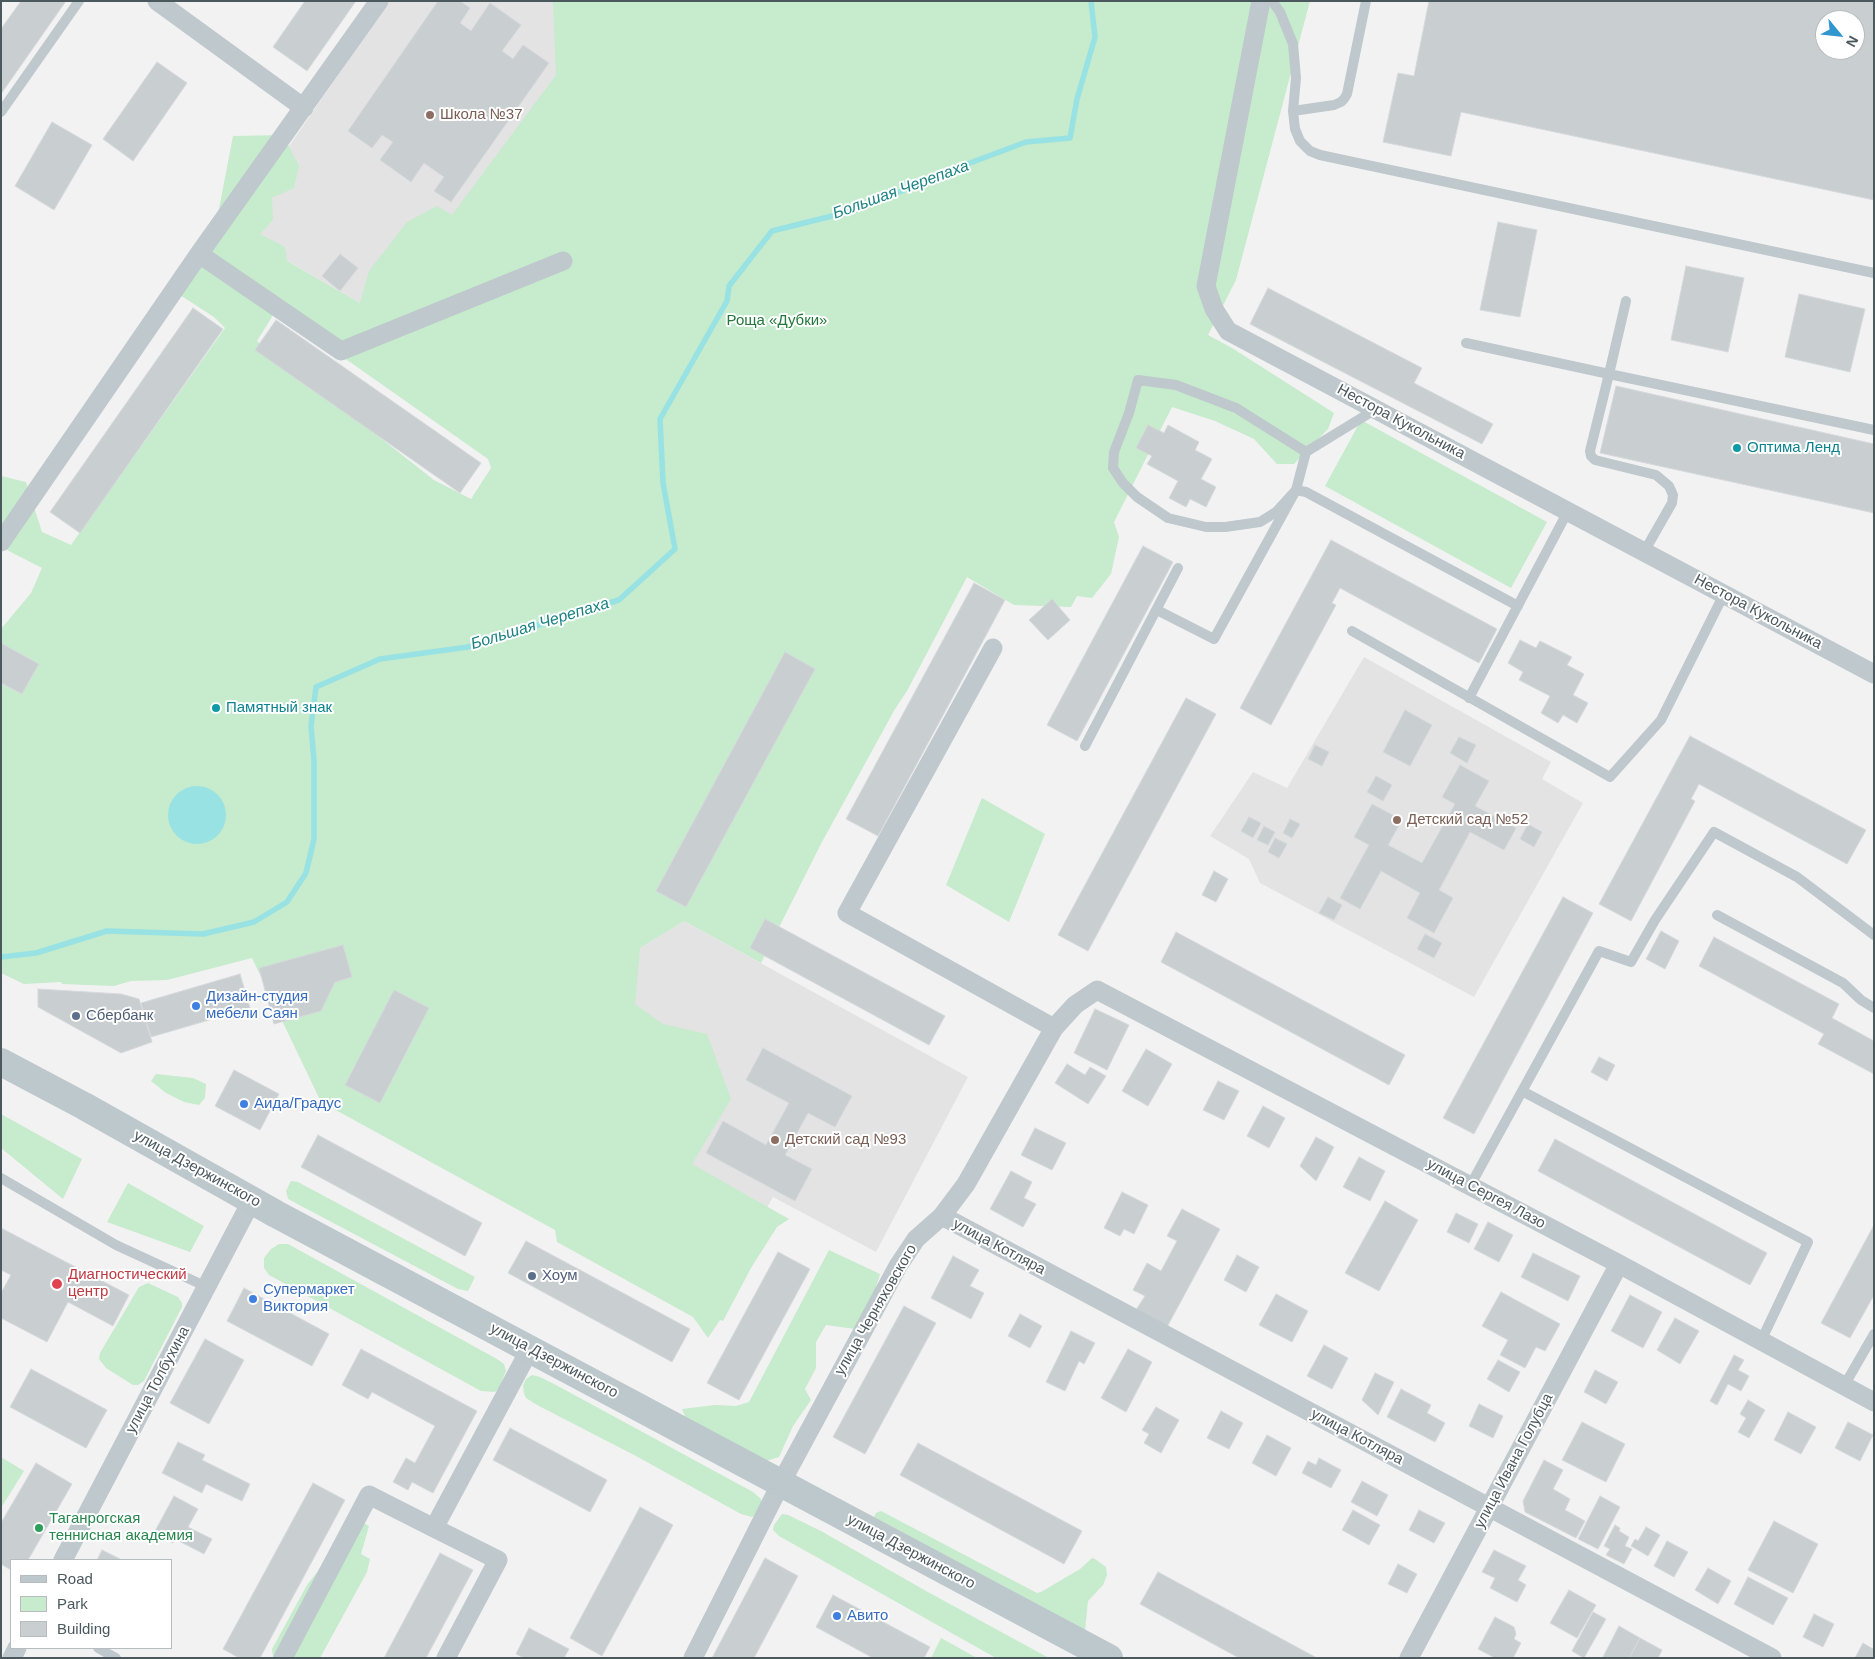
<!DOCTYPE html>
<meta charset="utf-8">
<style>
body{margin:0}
#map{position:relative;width:1875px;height:1659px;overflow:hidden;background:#f3f2f2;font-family:Helvetica,sans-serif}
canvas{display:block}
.frame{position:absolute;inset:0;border:2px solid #4b585d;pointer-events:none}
.legend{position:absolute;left:10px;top:1559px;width:162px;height:90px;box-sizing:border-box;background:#fff;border:1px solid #b7bcbe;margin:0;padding:6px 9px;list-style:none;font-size:15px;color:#4b585d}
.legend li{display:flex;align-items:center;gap:10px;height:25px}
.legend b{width:25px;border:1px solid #b7bcbe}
.north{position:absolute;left:1815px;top:10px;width:50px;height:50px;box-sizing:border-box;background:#fff;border:1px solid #b7bcbe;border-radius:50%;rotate:118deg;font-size:14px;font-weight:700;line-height:20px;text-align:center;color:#4b585d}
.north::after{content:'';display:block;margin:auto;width:18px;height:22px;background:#2f96d0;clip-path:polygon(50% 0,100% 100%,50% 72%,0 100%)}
</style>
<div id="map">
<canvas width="1875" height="1659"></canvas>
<div class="frame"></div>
<ul class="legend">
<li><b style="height:6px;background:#bdc8cd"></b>Road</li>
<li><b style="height:14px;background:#c6ebcd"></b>Park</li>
<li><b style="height:14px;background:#c9ced0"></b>Building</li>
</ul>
<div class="north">N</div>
</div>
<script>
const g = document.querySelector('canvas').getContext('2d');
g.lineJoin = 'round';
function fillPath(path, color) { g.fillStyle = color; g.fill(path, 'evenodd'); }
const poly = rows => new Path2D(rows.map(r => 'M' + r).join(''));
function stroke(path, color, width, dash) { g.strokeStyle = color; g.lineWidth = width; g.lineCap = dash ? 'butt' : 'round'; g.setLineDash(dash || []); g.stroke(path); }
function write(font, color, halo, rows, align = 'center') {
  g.font = font + ' Helvetica,sans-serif'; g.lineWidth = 4; g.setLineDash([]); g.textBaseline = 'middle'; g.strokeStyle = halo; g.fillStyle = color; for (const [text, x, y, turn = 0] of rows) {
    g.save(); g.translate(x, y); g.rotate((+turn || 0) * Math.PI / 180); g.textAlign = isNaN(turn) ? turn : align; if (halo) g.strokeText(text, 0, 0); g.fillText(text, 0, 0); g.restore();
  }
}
fillPath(poly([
 [389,1,628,1,435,281,360,303,232,229],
 [1364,657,1551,762,1542,779,1583,803,1474,997,1260,883,1249,859,1210,836,1253,772,1287,788],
 [684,921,968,1077,876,1252,773,1197,759,1222,515,1084,558,998]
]), '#e4e3e3');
fillPath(poly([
 [553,1,1310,1,1236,280,1208,335,1232,348,1334,413,1328,429,1294,464,1277,464,1254,439,1215,421,1172,407,1114,522,1119,537,1111,574,1092,598,1077,596,1071,607,1014,605,967,577,907,691,895,709,822,842,761,963,684,921,640,948,635,1004,663,1024,707,1034,731,1099,692,1164,789,1219,777,1227,751,1268,723,1321,720,1320,708,1338,693,1317,557,1242,555,1230,321,1102,252,958,167,980,131,981,114,986,62,984,61,982,24,984,1,973,1,683,22,694,39,664,1,643,1,629,31,593,42,568,1,547,1,476,26,482,42,532,71,545,225,328,214,317,180,295,217,219,233,136,283,135,299,166,294,188,272,198,273,220,260,234,285,247,287,261,360,303,369,271,407,222,437,206,452,215,556,75],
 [275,312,340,355,488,459,491,468,471,499,434,480,257,341],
 [1361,420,1547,522,1511,588,1325,486],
 [982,798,1045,834,1009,922,946,885],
 [156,1074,193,1078,206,1084,205,1098,199,1105,184,1102,166,1093,151,1081],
 [1,1114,82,1159,63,1199,1,1148],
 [291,1181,298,1182,475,1277,468,1291,458,1289,288,1199,286,1191],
 [128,1183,204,1226,190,1252,107,1222],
 [279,1244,288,1244,497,1359,504,1364,506,1371,499,1388,495,1392,481,1391,269,1275,264,1268,264,1258,271,1249],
 [829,1250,880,1274,875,1291,855,1329,826,1325,816,1342,816,1368,805,1389,811,1400,793,1426,779,1457,766,1461,687,1421,682,1409,715,1405,736,1406,749,1402],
 [148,1283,178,1297,182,1303,182,1307,144,1381,138,1385,133,1385,106,1368,99,1359,100,1353,110,1336,139,1287],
 [532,1375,540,1377,556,1385,753,1492,761,1499,762,1504,757,1514,752,1517,741,1514,636,1456,537,1405,526,1398,524,1393,523,1386,526,1379],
 [1,1457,24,1471,1,1508],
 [881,1511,1037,1593,1041,1592,1080,1569,1092,1558,1095,1559,1106,1567,1107,1575,1103,1585,1088,1601,1085,1631,872,1520,876,1513],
 [782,1514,788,1515,821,1531,926,1591,1049,1658,996,1658,779,1536,773,1530,774,1525],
 [352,1516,369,1526,361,1554,370,1559,367,1572,320,1658,273,1658,272,1649,307,1585,318,1571,340,1532],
 [941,1638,977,1658,931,1658]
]), '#c6ebcd');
fillPath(poly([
 '168 815a29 29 0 1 1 58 0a29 29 0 1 1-58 0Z'
]), '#98e2e3');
stroke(poly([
 [1,957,36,953,107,931,203,934,254,922,287,902,306,873,314,839,314,761,311,726,316,687,380,659,468,647,619,600,675,549,663,483,660,419,727,301,729,286,772,231,856,210,954,169,1026,142,1070,138,1077,99,1095,37,1091,1]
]), '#98e2e3', 5.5);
const building = poly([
 [21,1,66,1,1,94,1,29,21,1],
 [305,1,356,1,307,71,273,47,305,1],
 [438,1,460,1,470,8,460,23,471,31,490,3,521,25,502,51,513,59,523,45,549,63,451,202,434,191,444,177,424,163,411,182,380,160,393,142,382,135,372,148,348,131,438,1],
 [1429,1,1874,1,1874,200,1461,112,1451,156,1383,142,1398,73,1414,76,1429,1],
 [1825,20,1855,20,1855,50,1825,50,1825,20],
 [157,62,187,83,133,161,103,139,157,62],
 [52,122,92,145,54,210,15,186,52,122],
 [1498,222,1537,230,1520,317,1480,310,1498,222],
 [340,254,358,268,340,291,322,276,340,254],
 [1686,266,1744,278,1728,352,1671,340,1686,266],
 [1268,288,1422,368,1414,383,1493,424,1482,444,1250,324,1268,288],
 [1799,294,1865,309,1850,372,1785,357,1799,294],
 [193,308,223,329,80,533,50,512,193,308],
 [276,320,481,463,460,493,255,350,276,320],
 [1616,386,1874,444,1874,513,1600,453,1616,386],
 [1148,425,1164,433,1168,425,1199,442,1195,450,1212,459,1201,479,1216,487,1206,507,1190,499,1186,507,1169,498,1178,481,1147,464,1152,456,1136,448,1148,425],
 [1331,540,1497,629,1479,663,1340,588,1332,603,1336,605,1271,725,1240,708,1331,540],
 [1143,546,1173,562,1077,741,1047,725,1143,546],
 [974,583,1005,600,878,836,846,819,974,583],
 [1052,599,1070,620,1048,640,1029,620,1052,599],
 [1520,640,1536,648,1540,641,1572,657,1567,665,1584,674,1573,695,1588,703,1577,723,1563,715,1558,723,1541,713,1550,696,1519,680,1523,672,1508,663,1520,640],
 [1,643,39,664,22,694,1,683,1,643],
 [785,652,815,669,686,907,656,891,785,652],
 [1186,698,1216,714,1088,951,1058,935,1186,698],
 [1405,710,1432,725,1410,766,1383,752,1405,710],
 [1690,736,1866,830,1847,864,1699,784,1691,799,1695,801,1631,921,1599,904,1690,736],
 [1459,737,1476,745,1467,763,1450,753,1459,737],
 [1315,745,1329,752,1322,766,1308,759,1315,745],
 [1460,765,1489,781,1475,806,1516,828,1504,850,1470,832,1439,890,1453,898,1434,933,1407,918,1420,893,1381,871,1360,909,1340,898,1369,845,1354,837,1372,804,1402,820,1388,845,1422,863,1455,804,1442,797,1460,765],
 [1376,776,1392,785,1383,801,1367,792,1376,776],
 [1249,817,1261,823,1253,838,1241,831,1249,817],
 [1290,819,1300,824,1292,838,1283,833,1290,819],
 [1528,824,1542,832,1534,847,1520,839,1528,824],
 [1264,826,1275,832,1268,845,1257,840,1264,826],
 [1275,838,1287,844,1279,858,1268,852,1275,838],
 [1214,871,1228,879,1216,902,1202,895,1214,871],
 [1328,897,1342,905,1334,920,1319,913,1328,897],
 [1563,897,1593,913,1474,1134,1443,1118,1563,897],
 [765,919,945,1016,929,1045,750,948,765,919],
 [1661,931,1679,941,1665,969,1646,959,1661,931],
 [1176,932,1405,1055,1389,1085,1161,962,1176,932],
 [1425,934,1442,943,1434,958,1417,949,1425,934],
 [1714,937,1839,1004,1832,1018,1874,1041,1874,1074,1818,1044,1824,1034,1699,966,1714,937],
 [343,945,352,977,335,982,321,1011,274,1024,259,968,343,945],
 [240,974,250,1008,151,1037,141,1003,240,974],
 [38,989,121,994,139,999,152,1042,121,1053,38,1007,38,989],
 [394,990,429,1008,380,1103,345,1085,394,990],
 [1095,1009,1129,1025,1107,1070,1074,1053,1095,1009],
 [763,1048,852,1096,835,1127,808,1113,785,1155,812,1169,795,1201,706,1153,723,1121,766,1145,789,1103,746,1080,763,1048],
 [1146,1049,1172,1064,1148,1106,1122,1091,1146,1049],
 [1599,1057,1615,1065,1607,1081,1591,1072,1599,1057],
 [1067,1064,1085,1075,1090,1067,1106,1076,1088,1104,1055,1083,1067,1064],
 [234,1070,279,1094,260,1130,215,1106,234,1070],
 [1218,1081,1239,1091,1224,1120,1203,1110,1218,1081],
 [1263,1106,1285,1118,1269,1148,1247,1136,1263,1106],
 [1035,1128,1066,1143,1052,1170,1021,1155,1035,1128],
 [318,1135,482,1223,465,1256,301,1167,318,1135],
 [1316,1137,1334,1147,1316,1181,1300,1166,1316,1137],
 [1555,1139,1767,1253,1750,1285,1538,1171,1555,1139],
 [1359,1157,1385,1171,1370,1201,1343,1187,1359,1157],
 [1011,1171,1032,1182,1024,1198,1036,1204,1023,1227,990,1209,1011,1171],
 [1122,1192,1148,1205,1134,1234,1124,1229,1120,1236,1104,1228,1122,1192],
 [1385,1201,1418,1220,1379,1291,1345,1273,1385,1201],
 [1182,1209,1220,1229,1167,1327,1136,1310,1145,1296,1133,1290,1147,1263,1161,1271,1177,1241,1167,1236,1182,1209],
 [1456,1213,1478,1224,1469,1243,1447,1232,1456,1213],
 [1488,1222,1513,1235,1499,1262,1474,1249,1488,1222],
 [1874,1225,1874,1295,1850,1338,1821,1323,1874,1225],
 [1,1228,129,1295,113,1326,68,1302,47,1342,1,1318,1,1293,11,1275,1,1270,1,1228],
 [526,1241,690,1329,672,1362,508,1273,526,1241],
 [778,1252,810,1269,739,1400,707,1383,778,1252],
 [1533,1253,1580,1276,1568,1301,1521,1277,1533,1253],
 [1237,1255,1259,1267,1246,1292,1224,1280,1237,1255],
 [953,1256,979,1270,970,1286,984,1293,971,1319,931,1298,953,1256],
 [244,1288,329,1334,312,1366,227,1321,244,1288],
 [1501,1292,1560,1324,1545,1351,1536,1347,1525,1368,1500,1355,1508,1340,1482,1326,1501,1292],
 [1276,1294,1308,1311,1292,1342,1259,1325,1276,1294],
 [1630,1295,1662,1312,1643,1348,1611,1331,1630,1295],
 [904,1306,936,1323,865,1454,833,1437,904,1306],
 [1020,1314,1042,1326,1030,1348,1008,1336,1020,1314],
 [1675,1318,1699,1331,1680,1364,1657,1350,1675,1318],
 [1071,1331,1095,1343,1084,1364,1079,1361,1065,1391,1046,1382,1071,1331],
 [205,1339,244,1360,209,1424,170,1403,205,1339],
 [1324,1345,1348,1358,1332,1389,1307,1376,1324,1345],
 [361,1349,477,1411,433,1493,412,1482,408,1490,393,1482,406,1458,415,1463,435,1426,372,1392,368,1399,342,1385,361,1349],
 [1128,1349,1152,1362,1126,1412,1101,1398,1128,1349],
 [1734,1355,1744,1360,1738,1370,1749,1376,1741,1391,1728,1384,1717,1405,1710,1401,1734,1355],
 [1498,1360,1520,1372,1509,1392,1487,1379,1498,1360],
 [31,1369,107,1410,86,1448,10,1407,31,1369],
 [1595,1370,1618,1382,1606,1404,1584,1392,1595,1370],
 [1375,1373,1394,1382,1378,1415,1362,1400,1375,1373],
 [1401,1389,1431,1405,1427,1413,1445,1423,1435,1442,1387,1417,1401,1389],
 [1748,1400,1765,1410,1749,1438,1738,1432,1746,1418,1740,1414,1748,1400],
 [1479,1404,1503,1416,1493,1438,1469,1426,1479,1404],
 [1156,1407,1179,1420,1161,1453,1144,1443,1149,1434,1142,1430,1156,1407],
 [1221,1411,1243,1423,1229,1449,1207,1438,1221,1411],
 [1788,1412,1816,1427,1801,1454,1774,1440,1788,1412],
 [1582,1422,1625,1444,1606,1482,1562,1460,1582,1422],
 [1848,1422,1873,1435,1860,1461,1835,1448,1848,1422],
 [510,1428,607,1480,590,1512,493,1460,510,1428],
 [1267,1435,1291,1448,1276,1476,1252,1463,1267,1435],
 [178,1442,205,1455,202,1460,250,1484,242,1501,206,1484,202,1493,162,1473,178,1442],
 [918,1443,1082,1531,1064,1564,900,1475,918,1443],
 [1319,1458,1341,1470,1331,1488,1302,1473,1308,1461,1316,1465,1319,1458],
 [1544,1460,1563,1470,1553,1489,1570,1499,1565,1510,1585,1521,1576,1538,1525,1512,1523,1501,1544,1460],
 [36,1463,72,1484,28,1560,11,1560,11,1570,1,1564,1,1523,36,1463],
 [1362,1481,1388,1495,1377,1516,1351,1502,1362,1481],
 [313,1483,345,1500,260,1658,239,1658,223,1649,313,1483],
 [174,1496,198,1509,188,1527,212,1539,204,1554,175,1539,173,1543,154,1533,174,1496],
 [1600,1496,1620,1507,1598,1549,1578,1539,1600,1496],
 [640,1507,673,1525,602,1656,570,1638,640,1507],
 [1353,1510,1380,1525,1369,1545,1342,1530,1353,1510],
 [1419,1510,1445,1523,1434,1543,1409,1530,1419,1510],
 [1774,1521,1818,1544,1793,1593,1748,1570,1774,1521],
 [1615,1525,1620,1528,1619,1531,1629,1537,1625,1546,1632,1549,1624,1564,1606,1555,1610,1549,1604,1546,1615,1525],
 [1646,1527,1660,1535,1648,1556,1631,1546,1635,1539,1638,1541,1646,1527],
 [1667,1541,1688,1552,1674,1577,1654,1566,1667,1541],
 [102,1550,122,1560,97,1560,102,1550],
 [1494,1550,1526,1566,1518,1580,1526,1585,1517,1602,1490,1588,1495,1578,1482,1572,1494,1550],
 [440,1553,473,1570,426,1658,384,1658,440,1553],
 [765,1558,798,1576,754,1658,712,1658,765,1558],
 [1398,1564,1417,1574,1407,1593,1388,1584,1398,1564],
 [1708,1568,1731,1581,1718,1604,1695,1590,1708,1568],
 [1158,1572,1317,1658,1239,1658,1140,1604,1158,1572],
 [1748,1577,1788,1598,1773,1625,1734,1604,1748,1577],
 [1569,1590,1596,1605,1577,1638,1550,1623,1569,1590],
 [833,1595,930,1647,924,1658,873,1658,816,1627,833,1595],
 [1593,1612,1606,1619,1584,1658,1572,1651,1593,1612],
 [1814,1614,1834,1624,1823,1647,1803,1637,1814,1614],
 [1495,1617,1514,1627,1516,1634,1514,1639,1521,1643,1513,1658,1495,1658,1478,1649,1495,1617],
 [1619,1626,1640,1638,1629,1658,1605,1658,1603,1657,1619,1626],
 [529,1628,569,1649,564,1658,524,1658,516,1654,529,1628],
 [1640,1638,1662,1650,1658,1658,1629,1658,1640,1638],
 [1863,1643,1873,1649,1874,1647,1874,1658,1855,1658,1863,1643]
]);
fillPath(building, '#c9ced0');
stroke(building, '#d6d9dc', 1);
stroke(poly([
 [1272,1,1280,12,1293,44,1296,78,1293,111,1295,129,1300,141,1310,151,1320,155,1874,273],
 [1293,111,1334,105,1341,102,1344,99,1347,94,1366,1],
 [1,112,79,1],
 [1466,343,1609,374,1626,301],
 [1306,452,1236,408,1176,385,1138,380,1129,413,1114,452,1113,468,1123,483,1137,497,1168,518,1206,527,1225,527,1260,522,1276,512,1296,490,1306,492,1518,606],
 [1644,552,1672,503,1673,495,1669,486,1656,475,1595,460,1591,456,1590,451,1609,374,1874,430],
 [1157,610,1214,639,1296,490,1306,452,1376,409],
 [1352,631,1610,777,1661,720,1724,594],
 [1469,698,1568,511],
 [1085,746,1178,568],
 [1717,915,1843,983,1861,1000,1874,1008],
 [1522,1091,1808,1242,1761,1341],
 [1,1178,116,1245,207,1287],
 [1470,1186,1599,951,1631,962,1655,920,1714,832,1797,877,1874,935],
 [1844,1386,1874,1334],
 [98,1648,116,1658]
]), '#bfc8cc', 10);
stroke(poly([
 [157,1,304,108],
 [1261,1,1206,286,1214,309,1228,331,1874,674],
 [199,254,341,351,563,261],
 [1,542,199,254,379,1],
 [993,648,847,913,1054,1028],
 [942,1216,1772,1658],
 [63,1560,252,1200],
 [12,1658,17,1648],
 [283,1658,369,1495,434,1528],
 [446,1658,498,1560,434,1528,530,1349],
 [693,1658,781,1483,898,1266,916,1239,942,1216,966,1184,1054,1028,1075,1005,1097,990,1619,1264,1874,1402],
 [1409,1658,1619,1264]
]), '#bfc8cc', 19);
stroke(poly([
 [1,1062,84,1106,276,1214,1109,1658]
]), '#bdc8cd', 28);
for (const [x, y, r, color] of [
 [430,115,5,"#8d6e63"],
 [1737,448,5,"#0f9aa8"],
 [216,708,5,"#0f9aa8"],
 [1397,820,5,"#8d6e63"],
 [196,1006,5,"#3f7fe0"],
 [76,1016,5,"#5c6f8a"],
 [244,1104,5,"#3f7fe0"],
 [775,1140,5,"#8d6e63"],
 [532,1276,5,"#5c6f8a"],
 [57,1284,6,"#e0444e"],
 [253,1299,5,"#3f7fe0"],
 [39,1528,5,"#2e9e5b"],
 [837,1616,5,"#3f7fe0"]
]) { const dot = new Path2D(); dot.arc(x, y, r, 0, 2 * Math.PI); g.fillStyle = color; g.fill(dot); stroke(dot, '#fff', 2); }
write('15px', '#785e54', '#fff', [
 ["Школа №37",440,115],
 ["Детский сад №52",1407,820],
 ["Детский сад №93",785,1140]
], 'left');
write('15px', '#23773c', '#fff', [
 ["Роща «Дубки»",777,321]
]);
write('15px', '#4b585d', '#fff', [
 ["Нестора Кукольника",1401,422,28],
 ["Нестора Кукольника",1758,612,28],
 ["улица Дзержинского",197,1169,29],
 ["улица Сергея Лазо",1486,1194,28],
 ["улица Котляра",999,1247,28],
 ["улица Черняховского",876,1310,-60],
 ["улица Дзержинского",554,1361,28],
 ["улица Толбухина",158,1380,-62],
 ["улица Котляра",1357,1437,28],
 ["улица Ивана Голубца",1514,1461,-62],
 ["улица Дзержинского",911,1552,28]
]);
write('15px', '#0d838f', '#fff', [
 ["Оптима Ленд",1747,448],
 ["Памятный знак",226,708]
], 'left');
write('15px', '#366cbe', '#fff', [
 ["Дизайн-студия",206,997],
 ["мебели Саян",206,1014],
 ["Аида/Градус",254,1104],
 ["Супермаркет",263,1290],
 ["Виктория",263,1307],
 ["Авито",847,1616]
], 'left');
write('15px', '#4e5e75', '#fff', [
 ["Сбербанк",86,1016],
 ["Хоум",542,1276]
], 'left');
write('15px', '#be3a42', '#fff', [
 ["Диагностический",68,1275],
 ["центр",68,1292]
], 'left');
write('15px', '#27864d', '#fff', [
 ["Таганрогская",49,1519],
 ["теннисная академия",49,1536]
], 'left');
write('italic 16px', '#1b8182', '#fff', [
 ["Большая Черепаха",901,190,-20],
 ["Большая Черепаха",540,624,-17]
]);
</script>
